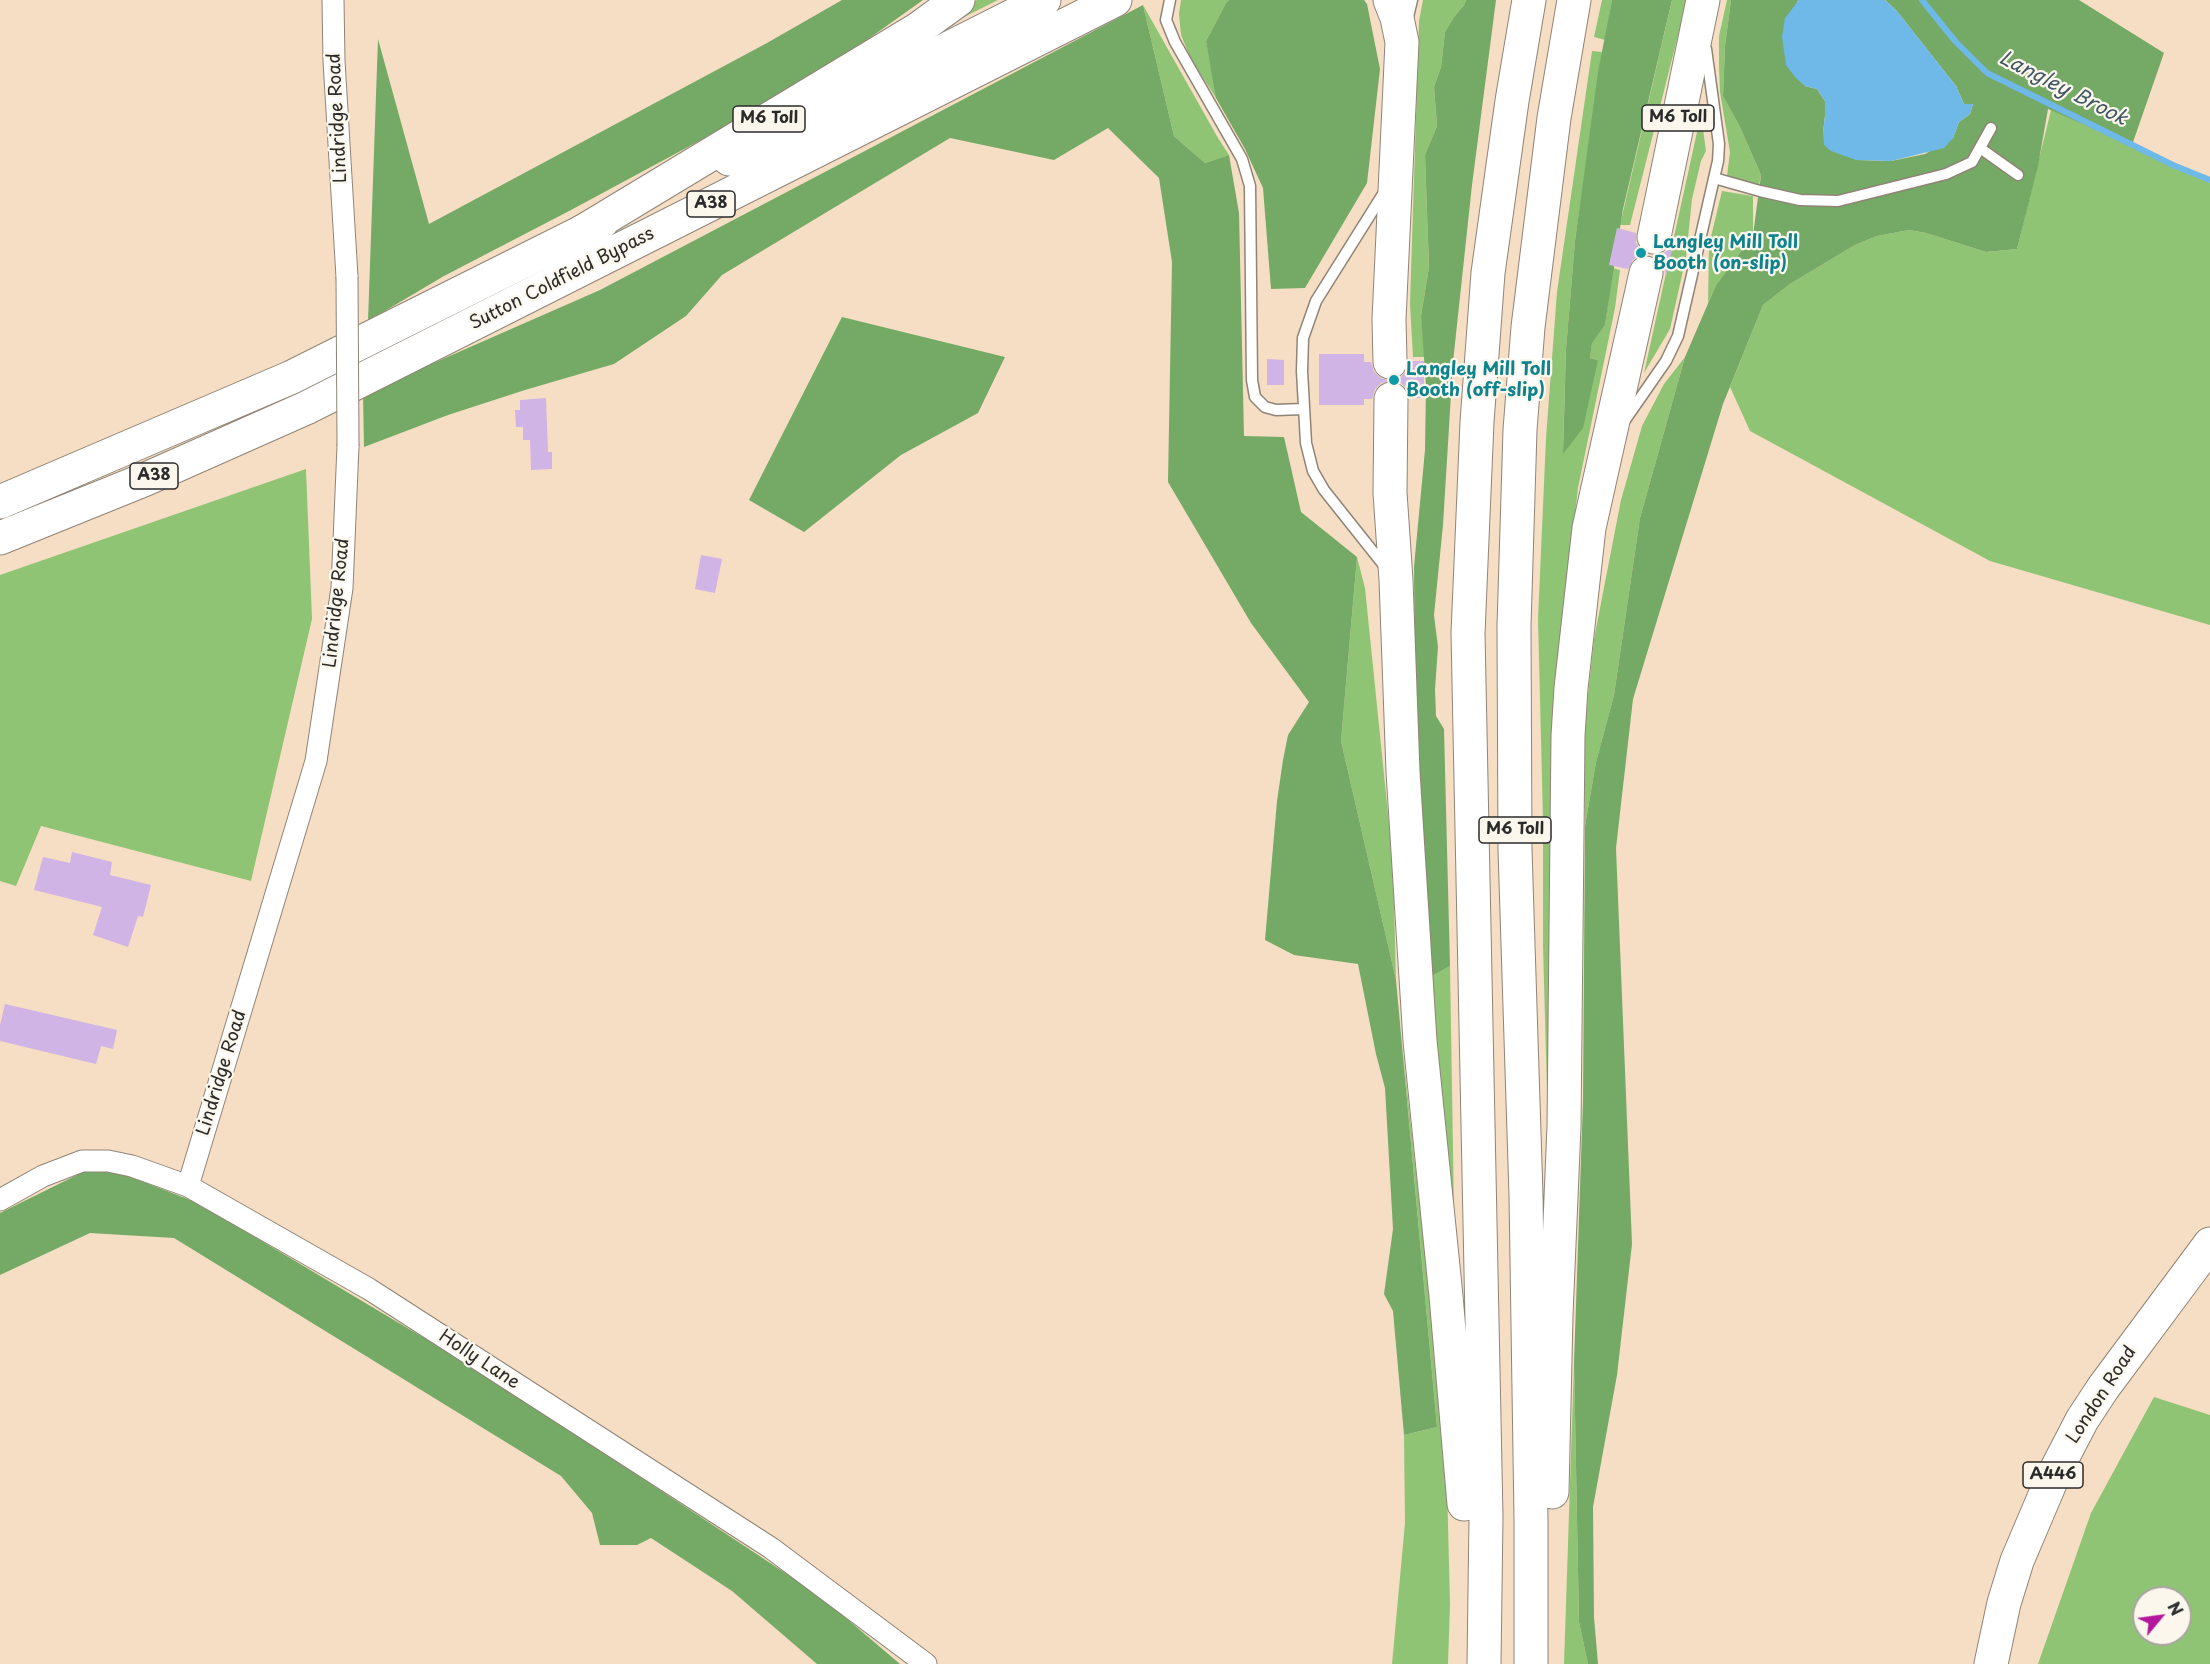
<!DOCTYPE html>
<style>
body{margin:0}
#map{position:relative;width:2210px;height:1664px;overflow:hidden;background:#f5dec3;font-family:"Playpen Sans",sans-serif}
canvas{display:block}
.north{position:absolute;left:2132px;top:1586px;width:60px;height:60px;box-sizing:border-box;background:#fbf7ec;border:2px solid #a8a59f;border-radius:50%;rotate:61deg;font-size:16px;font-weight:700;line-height:24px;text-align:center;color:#2b2b2b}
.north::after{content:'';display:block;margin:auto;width:21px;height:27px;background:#b5179e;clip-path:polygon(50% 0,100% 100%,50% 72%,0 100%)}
</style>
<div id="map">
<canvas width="2210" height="1664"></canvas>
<div class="north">N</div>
</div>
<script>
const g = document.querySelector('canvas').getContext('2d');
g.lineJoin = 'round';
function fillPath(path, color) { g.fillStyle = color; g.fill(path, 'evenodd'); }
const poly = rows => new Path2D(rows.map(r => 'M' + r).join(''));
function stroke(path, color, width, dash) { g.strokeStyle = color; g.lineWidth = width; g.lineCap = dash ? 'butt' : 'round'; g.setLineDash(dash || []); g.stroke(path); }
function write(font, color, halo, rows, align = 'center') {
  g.font = font + ' "Playpen Sans",sans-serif'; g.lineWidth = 4.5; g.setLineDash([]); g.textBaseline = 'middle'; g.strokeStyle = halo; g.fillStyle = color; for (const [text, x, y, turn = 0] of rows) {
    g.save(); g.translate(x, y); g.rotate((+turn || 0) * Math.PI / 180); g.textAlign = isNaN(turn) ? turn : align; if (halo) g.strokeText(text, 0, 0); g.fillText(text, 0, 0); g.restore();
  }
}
fillPath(poly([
 [977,0,998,0,914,42],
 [1181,0,1229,0,1226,3,1206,41,1218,101,1191,59,1181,35,1179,14],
 [1423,0,1466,0,1464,5,1454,17,1445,32,1441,67,1434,87,1437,126,1425,155,1429,267,1421,316,1425,357,1413,357,1410,304,1419,21],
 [1602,0,1612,0,1605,40,1594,37],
 [1672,0,1687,0,1630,225,1620,225],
 [1727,0,1731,0,1725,46,1723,96,1740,127,1761,175,1759,185,1727,176,1730,152,1720,92,1719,66,1719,36],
 [1143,5,1218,138,1229,155,1205,163,1174,136],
 [1592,51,1602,52,1575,241,1566,349,1563,452,1598,360,1590,358,1592,342,1605,325,1613,268,1620,270,1615,308,1578,488,1567,583,1550,1199,1543,946,1543,820,1538,619,1546,438,1557,292],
 [2052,106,2173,165,2210,180,2210,625,1990,561,1750,431,1730,387,1763,305,1790,284,1855,245,1877,236,1909,230,1926,233,1986,252,2017,249],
 [1701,114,1706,151,1701,161,1692,199,1686,257,1670,329,1644,373],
 [1722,191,1753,196,1753,235,1716,285,1708,303,1709,245],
 [1685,357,1640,518,1614,695,1596,762,1585,826,1585,723,1594,639,1621,500,1642,426,1664,384],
 [306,469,312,619,251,881,41,826,16,886,0,881,0,575],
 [1357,557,1365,588,1393,863,1396,980,1341,741],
 [1450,966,1454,1210,1456,1263,1443,1175,1432,976],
 [1402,1044,1446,1445,1450,1604,1448,1664,1392,1664,1405,1523,1404,1435,1437,1427],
 [1574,1363,1579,1622,1588,1664,1564,1664],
 [2154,1397,2210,1415,2210,1664,2038,1664,2091,1513],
 [2144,1598,2180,1598,2180,1634,2144,1634]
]), '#90c475');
fillPath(poly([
 [842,0,923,0,805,84,571,210,444,276,368,321,378,39,429,224,767,43],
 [1229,0,1364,0,1367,4,1380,69,1367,183,1305,288,1271,289,1263,188,1245,149,1216,98,1206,41,1226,3],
 [1466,0,1496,0,1472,185,1453,362,1443,525,1434,615,1438,647,1435,689,1436,716,1444,729,1450,966,1432,976,1416,814,1414,567,1425,450,1426,386,1421,316,1429,267,1425,155,1437,126,1434,87,1441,67,1445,32,1454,17,1464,5],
 [1612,0,1672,0,1623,209,1605,325,1592,343,1590,358,1598,360,1583,428,1563,454,1566,349,1575,241,1598,72],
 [1731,0,1799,0,1797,2,1805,86,1817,89,1825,101,1825,116,1823,132,1856,160,1891,161,1925,154,1953,138,1959,122,1970,114,1973,104,1964,104,1956,86,1896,10,1885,0,2079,0,2164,53,2132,145,2048,109,2038,166,2017,249,1986,252,1926,233,1909,230,1877,236,1855,245,1790,284,1763,305,1723,404,1633,699,1616,848,1632,1244,1617,1375,1593,1507,1594,1617,1598,1664,1588,1664,1579,1622,1574,1363,1583,1101,1585,826,1596,762,1614,695,1640,518,1685,357,1716,285,1753,235,1761,175,1740,127,1723,96,1725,46],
 [1143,5,1174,136,1205,163,1229,155,1239,213,1244,436,1284,437,1301,512,1357,557,1341,741,1396,980,1437,1427,1404,1435,1393,1311,1384,1294,1393,1229,1385,1088,1376,1054,1358,964,1294,955,1265,940,1277,801,1283,760,1288,735,1309,702,1251,623,1168,482,1172,262,1159,178,1108,128,1054,160,950,138,722,275,686,316,614,364,525,390,448,415,364,447,363,394,600,290],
 [842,317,1005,357,978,413,901,455,804,532,749,500],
 [83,1172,118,1172,198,1203,486,1375,820,1596,900,1664,817,1664,732,1591,651,1538,637,1545,600,1545,592,1513,561,1476,174,1238,90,1233,0,1275,0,1213]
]), '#74aa66');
fillPath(poly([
 [1799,0,1885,0,1896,10,1956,86,1964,104,1973,104,1970,114,1959,122,1953,138,1944,148,1891,161,1856,160,1831,151,1824,145,1823,132,1825,116,1825,101,1817,89,1805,86,1795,77,1786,65,1782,37,1785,18]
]), '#6fb9e8');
stroke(poly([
 [1922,0,1955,41,1987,73,2173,165,2210,180]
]), '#6fb9e8', 6);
fillPath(poly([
 [1617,228,1636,233,1636,243,1641,251,1649,255,1640,255,1633,260,1628,269,1609,265],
 [1672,241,1674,241,1666,277,1664,267,1659,260,1652,255,1660,255,1668,250],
 [1319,354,1364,354,1364,362,1371,362,1374,372,1381,378,1390,381,1381,383,1375,389,1372,399,1364,399,1364,405,1319,405],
 [1267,359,1284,360,1284,385,1267,385],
 [1409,361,1424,361,1424,398,1410,398,1407,389,1401,383,1392,380,1400,378,1406,371],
 [546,398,548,452,552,452,552,469,531,470,530,440,523,440,523,427,516,427,515,410,520,410,520,400],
 [701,555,722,559,715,593,695,589],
 [72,852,112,862,110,875,151,885,143,917,138,916,128,947,93,935,102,907,34,890,43,857,70,863],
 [5,1004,117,1030,113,1049,101,1046,96,1064,0,1041,0,1025]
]), '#d0b4e5');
const service = poly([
 [1170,0,1166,20,1175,42,1242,159,1250,186,1252,380,1255,397,1265,407,1276,410,1304,409],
 [1407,21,1412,0],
 [1980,148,2018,175],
 [1714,178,1760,191,1800,200,1838,201,1946,174,1972,162,1991,128],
 [1385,191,1316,301,1303,338,1302,371,1306,443,1313,471,1324,490,1386,568],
 [1625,420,1666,361,1678,336,1718,161,1719,144,1706,49]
]);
const minor = poly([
 [333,0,334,61,347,277],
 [188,1186,316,761,342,588,348,446],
 [0,1200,43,1176,82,1161,108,1161,132,1166,188,1186,369,1289,771,1548,926,1664]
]);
const trunk = poly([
 [729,159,1044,0],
 [0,502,292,377,602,222],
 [0,538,146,479,306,408,1115,0],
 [1991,1664,2004,1603,2017,1561,2054,1474,2082,1420,2103,1388,2210,1244]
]);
const motorway = poly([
 [577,235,918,29,958,0],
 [1654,237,1703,0],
 [1390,362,1389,319,1402,42,1397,18,1390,0],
 [1391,399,1390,493,1396,580,1403,772,1420,1041,1446,1296,1464,1504],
 [1552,1492,1556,1315,1564,1127,1568,736,1571,688,1589,528,1646,273],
 [1484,1664,1486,1517,1468,633,1477,422,1488,273,1512,101,1529,0],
 [1531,1664,1531,1520,1526,1195,1515,850,1514,626,1520,430,1528,327,1554,118,1574,0]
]);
stroke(service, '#908477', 13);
stroke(minor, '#908477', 23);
stroke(trunk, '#908477', 35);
stroke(motorway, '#908477', 35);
stroke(service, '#fff', 10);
stroke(minor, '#fff', 21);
stroke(trunk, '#fff', 33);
stroke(motorway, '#fff', 33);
const minorBridge = poly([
 [347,277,348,446]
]);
stroke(minorBridge, '#908477', 23, []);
stroke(minorBridge, '#fff', 21);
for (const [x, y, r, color] of [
 [1641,253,6,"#0f9aa8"],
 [1394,380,6,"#0f9aa8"]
]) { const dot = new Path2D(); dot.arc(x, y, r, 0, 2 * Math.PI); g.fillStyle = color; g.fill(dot); stroke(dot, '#fbf7ec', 2); }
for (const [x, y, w] of [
 [1678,118,72],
 [769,119,72],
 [711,204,48],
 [154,476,48],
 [1515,830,72],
 [2053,1475,60]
]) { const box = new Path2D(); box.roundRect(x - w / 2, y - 13, w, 26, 4.5); g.fillStyle = '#fbf7ec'; g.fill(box); stroke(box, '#2b2b2b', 1.5); }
write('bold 16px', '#2b2b2b', null, [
 ["M6 Toll",1678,118],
 ["M6 Toll",769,119],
 ["A38",711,204],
 ["A38",154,476],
 ["M6 Toll",1515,830],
 ["A446",2053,1475]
]);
write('18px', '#2b2b2b', '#fbf7ec', [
 ["Lindridge Road",338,118,-93],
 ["Sutton Coldfield Bypass",562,279,-27],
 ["Lindridge Road",337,603,-84],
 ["Lindridge Road",222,1073,-73],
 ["Holly Lane",479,1360,33],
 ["London Road",2102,1395,-57]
]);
write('bold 18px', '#0d838f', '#fbf7ec', [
 ["Langley Mill Toll",1653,243],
 ["Booth (on-slip)",1653,264],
 ["Langley Mill Toll",1406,370],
 ["Booth (off-slip)",1406,391]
], 'left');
write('italic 20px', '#3f5664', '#fbf7ec', [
 ["Langley Brook",2063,89,27]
]);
</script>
